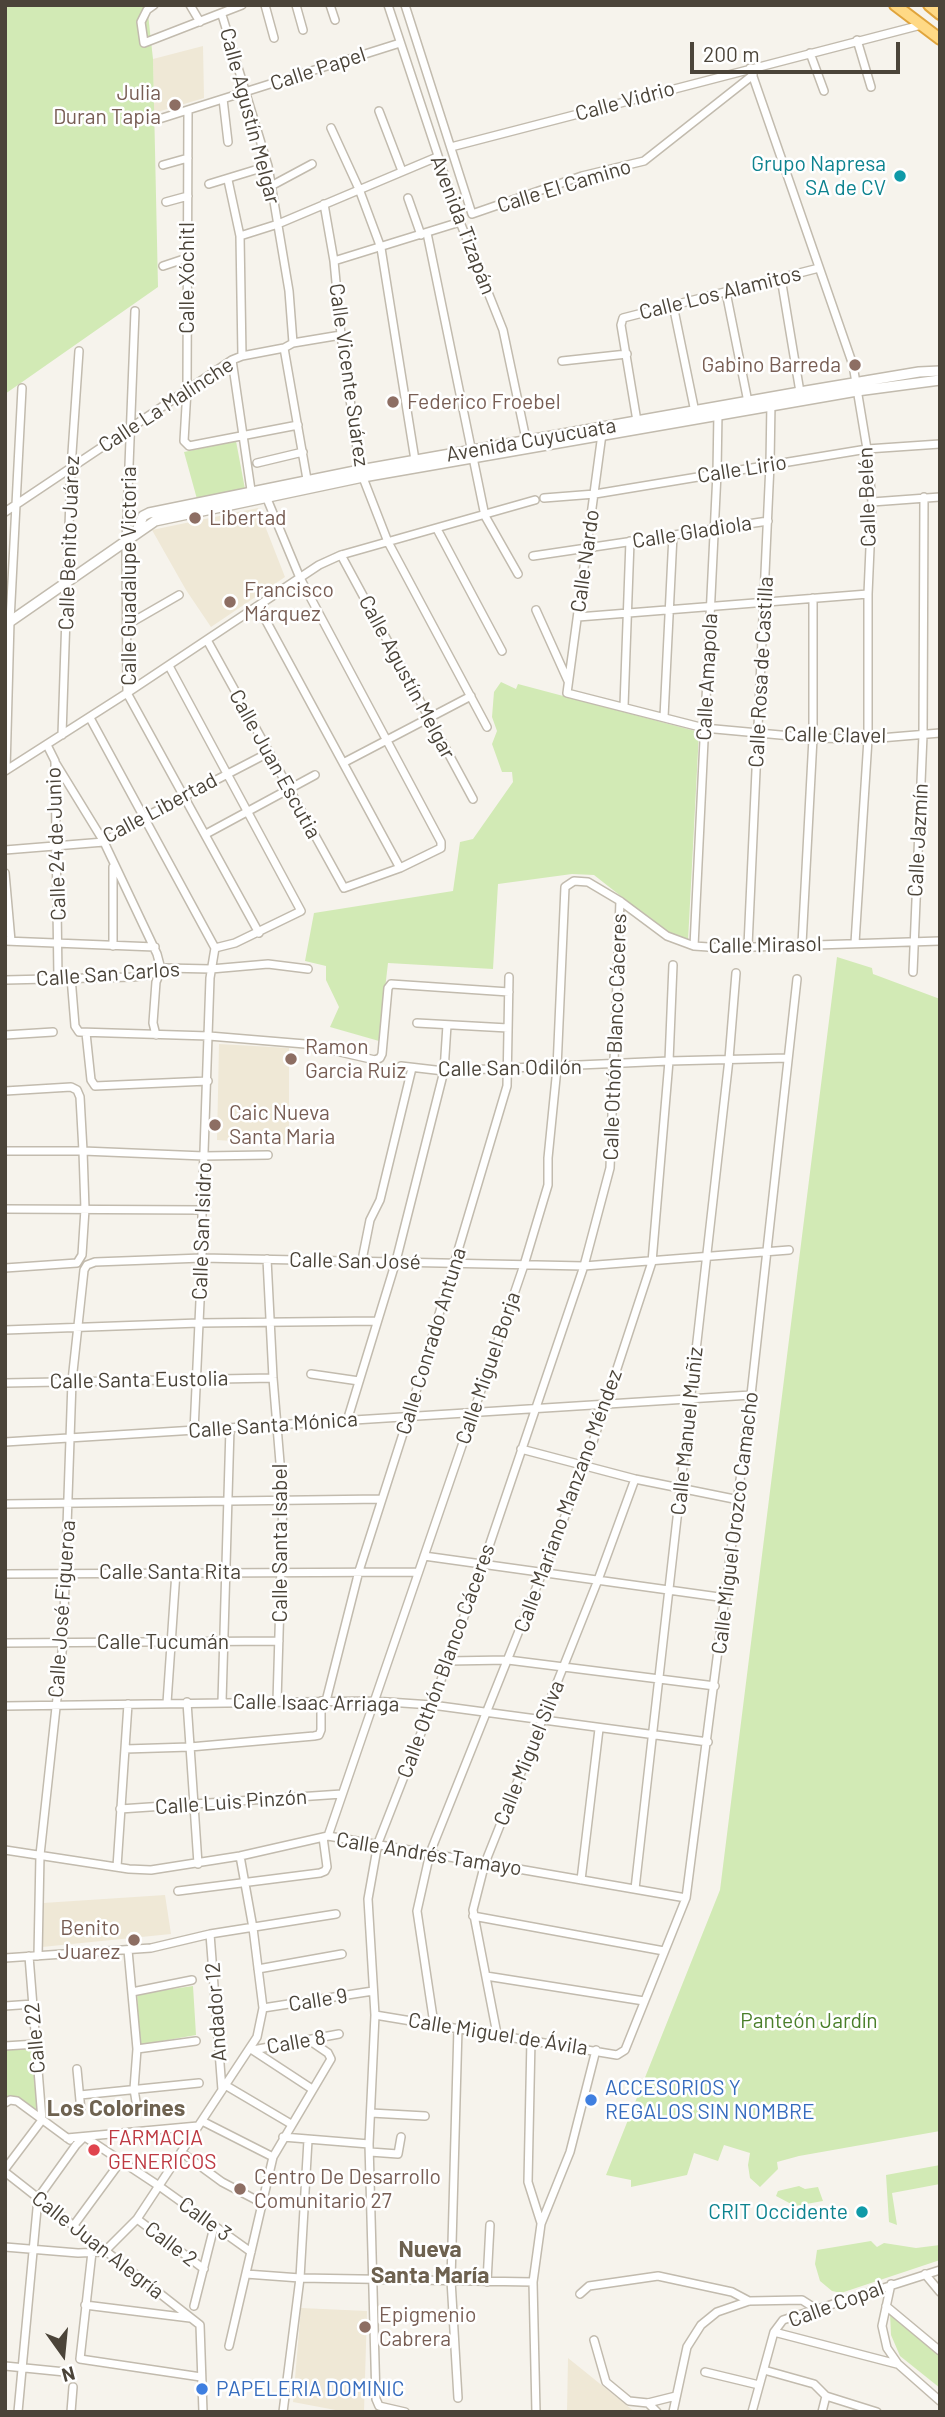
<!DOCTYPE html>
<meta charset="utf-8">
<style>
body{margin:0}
#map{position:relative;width:945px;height:2417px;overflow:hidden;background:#f6f3ec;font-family:Barlow,sans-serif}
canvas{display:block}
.frame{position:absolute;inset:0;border:7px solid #4b4439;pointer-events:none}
.north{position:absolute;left:28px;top:2319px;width:70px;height:70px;-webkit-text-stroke:5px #fff;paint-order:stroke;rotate:165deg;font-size:19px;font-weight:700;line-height:28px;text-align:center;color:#4b4439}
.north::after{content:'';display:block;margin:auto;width:24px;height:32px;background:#4b4439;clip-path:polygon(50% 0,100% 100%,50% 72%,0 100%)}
.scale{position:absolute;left:690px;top:42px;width:210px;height:32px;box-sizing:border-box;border:4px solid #4b4439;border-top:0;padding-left:9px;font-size:21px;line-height:24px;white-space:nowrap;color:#4b4439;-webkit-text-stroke:5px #fff;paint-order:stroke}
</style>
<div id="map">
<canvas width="945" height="2417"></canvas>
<div class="frame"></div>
<div class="north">N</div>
<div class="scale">200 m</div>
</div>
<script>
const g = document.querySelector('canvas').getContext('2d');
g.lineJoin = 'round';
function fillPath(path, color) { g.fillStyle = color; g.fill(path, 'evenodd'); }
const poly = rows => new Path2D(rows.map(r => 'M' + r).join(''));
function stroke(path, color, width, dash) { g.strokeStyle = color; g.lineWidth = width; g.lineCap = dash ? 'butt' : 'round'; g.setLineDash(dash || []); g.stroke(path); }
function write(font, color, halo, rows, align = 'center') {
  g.font = font + ' Barlow,sans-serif'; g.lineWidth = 5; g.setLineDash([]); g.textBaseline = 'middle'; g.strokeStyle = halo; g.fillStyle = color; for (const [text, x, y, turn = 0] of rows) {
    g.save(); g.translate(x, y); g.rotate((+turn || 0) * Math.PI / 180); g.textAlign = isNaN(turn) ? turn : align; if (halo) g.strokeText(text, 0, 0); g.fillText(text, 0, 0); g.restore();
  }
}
fillPath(poly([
 [203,46,204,98,154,113,153,59],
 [258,508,285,577,211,627,186,590,152,530],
 [219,1044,289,1048,289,1145,217,1140],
 [165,1895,171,1934,42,1947,43,1903],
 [301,2308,367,2311,364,2412,346,2412,293,2402],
 [568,2358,635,2412,567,2412]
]), '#efe8d6');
fillPath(poly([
 [5,5,147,5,153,59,158,287,5,394],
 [236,441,245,489,197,499,184,452],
 [501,682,516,689,518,684,699,732,688,941,664,930,594,875,572,874,498,884,493,969,388,963,379,1041,330,1027,339,1007,326,980,326,966,305,961,314,913,453,891,460,842,473,839,513,782,512,772,502,772,492,744,497,731,492,717,494,692],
 [837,957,872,968,873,974,940,999,940,2131,799,2156,777,2162,778,2169,760,2187,750,2178,748,2165,750,2153,724,2145,718,2161,694,2153,687,2175,631,2187,631,2180,606,2175,720,1890],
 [193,1986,196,2035,140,2045,137,1994],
 [34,2046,39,2115,14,2096,5,2098,5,2048],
 [940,2165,940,2184,892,2193,897,2225,889,2222,886,2175],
 [799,2186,805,2189,818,2187,823,2201,795,2206,776,2196,778,2191],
 [871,2241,877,2247,884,2243,916,2248,940,2245,940,2260,841,2293,832,2291,820,2281,815,2264,817,2250],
 [890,2313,940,2354,940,2388,900,2356,891,2335]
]), '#d2eab5');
const minor = poly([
 [154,5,147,10,141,22,144,43,242,5],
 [190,5,200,22],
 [265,5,274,38],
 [296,5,303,30],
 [330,5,335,20],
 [388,5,460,222,503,330,527,444],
 [405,5,472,214,582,176,644,161,753,75],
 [222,15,268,166,289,291,293,343],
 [857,40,871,87],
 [810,53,824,91],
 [750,68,853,365,867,449,872,502,868,594,868,739,855,943],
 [223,99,228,142],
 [188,110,187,389,184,441,189,446,298,425],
 [379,111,402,171],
 [156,120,400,43],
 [331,128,359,189,381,248,415,460],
 [451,147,921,25],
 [163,165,188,158],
 [228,180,240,236,242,356],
 [209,184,268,166],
 [271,186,312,164],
 [408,198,421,235],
 [166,202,188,196],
 [324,204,334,261,341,335,360,470,388,542,487,727],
 [427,233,485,516,518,574],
 [240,236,278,224,437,157],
 [334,261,460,222],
 [163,266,187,258],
 [781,278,800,392],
 [726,292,748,402],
 [673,305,695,412],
 [135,311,126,543,127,693,259,933],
 [284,348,308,485],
 [232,360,252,497],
 [562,361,627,354],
 [637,421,621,325,623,318,819,268],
 [602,434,567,693,704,728,813,738,868,739,940,733],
 [257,463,303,452],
 [544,498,595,494,867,449,940,444],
 [872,502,940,497],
 [5,512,232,360,242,356,284,348,293,343,341,335],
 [437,529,502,651],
 [341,555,473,799],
 [533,556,768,521],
 [258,606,400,868],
 [536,610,568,681],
 [578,617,868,594],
 [127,625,179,595],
 [207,640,344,888,400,868,441,848,441,842,300,578,265,494],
 [169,666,301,911,235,943,215,948],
 [624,706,630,541],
 [664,717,673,535],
 [90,718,215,948],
 [62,735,71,468,79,351],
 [47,745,55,761,58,978],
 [55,762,104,842,157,954,161,969],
 [343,763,471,696],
 [6,770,10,621,22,388],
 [5,771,127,693,319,565,341,555,535,500],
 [206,834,315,775],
 [5,850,104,842,143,818,268,753],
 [113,867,113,946],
 [5,873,11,941],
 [5,941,155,947],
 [802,944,813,738,813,598],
 [694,946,717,473,718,412],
 [748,946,770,464,771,402],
 [913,972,923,735,924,497],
 [71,977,75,1026,79,1032,209,1036,305,1044,375,1060,380,1058,382,1054,388,988,391,984,509,992],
 [5,980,133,977,149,975,165,968,211,969,268,964,308,969],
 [417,1023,508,1028],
 [86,1033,91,1080,95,1086,208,1081],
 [5,1035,53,1032],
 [156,1035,153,1023,156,982,161,970],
 [401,1066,444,1071,669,1061,788,1058],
 [5,1091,71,1087,77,1090,80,1097,83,1151,85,1209,82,1255,77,1263,5,1268],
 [5,1151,83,1151,204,1156,268,1155],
 [5,1209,202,1210],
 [267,1259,273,1378,283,1499,277,1702],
 [362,1260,370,1220,380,1200,412,1068],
 [5,1330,199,1323,377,1321],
 [311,1374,359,1381],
 [5,1383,273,1378],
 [347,1421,396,1261,444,1071,447,1025],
 [194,1431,202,1258,202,1210,210,978,215,948],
 [5,1442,751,1395],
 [521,1449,635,1479,739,1500],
 [5,1504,382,1499],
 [424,1556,726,1598],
 [5,1574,418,1572],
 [5,1643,279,1641],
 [448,1661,508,1660,715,1686],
 [326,1701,359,1571,409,1415,507,1086,509,977],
 [187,1702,198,1864],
 [222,1702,230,1428],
 [167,1703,176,1572],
 [5,1706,373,1701,432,1705,708,1742],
 [125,1749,190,1747,314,1736,319,1735,321,1730,321,1701],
 [120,1809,342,1794],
 [328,1836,524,1265,548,1185,548,1158,557,1068,565,887,574,881,588,882,620,901,667,936,694,946,723,948,940,941],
 [5,1850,129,1869,151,1870,240,1856,328,1836,686,1898],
 [117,1867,128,1704],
 [581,1880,599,1729],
 [635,1889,729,1059,736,973],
 [178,1891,320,1873,325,1871,327,1867,323,1837],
 [473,1916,664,1951],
 [210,1934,222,2090],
 [128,1950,137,2049,134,2089,137,2108],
 [38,1956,40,1855,63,1643,72,1381,84,1270,87,1265,95,1262,202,1258,584,1266,789,1250],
 [5,1958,151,1948,210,1934,336,1914],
 [258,1969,342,1954],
 [486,1976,644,2001],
 [132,1992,192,1980],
 [5,2006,33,2004],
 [263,2008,373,1991],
 [375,2015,617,2055,625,2050,686,1898,751,1395,797,979],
 [434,2024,417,1911,430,1853,585,1466,652,1262,669,1061,673,965],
 [458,2028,451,2280,458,2398],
 [497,2034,473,1910,485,1863,598,1580,635,1479],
 [531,2039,528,2182,541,2223],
 [5,2046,36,2044],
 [137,2049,196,2041],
 [251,2049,312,2089],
 [253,2050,339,2034],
 [77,2069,81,2111],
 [225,2085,291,2124],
 [80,2095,199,2083],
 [5,2103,10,2100,17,2101,70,2140],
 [371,2113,425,2116],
 [202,2121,273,2157],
 [85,2137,159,2186,251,2252],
 [283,2137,369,2144],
 [67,2138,198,2126],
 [181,2152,222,2182,262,2203],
 [370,2152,398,2154,401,2137],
 [5,2169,42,2120,29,1956],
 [5,2172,200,2325,203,2412],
 [137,2219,204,2269],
 [74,2225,121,2161],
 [5,2247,78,2253,104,2252,137,2219,257,2037,263,2008,253,1928,240,1856],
 [92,2252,80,2359,201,2377],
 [246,2274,300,2278,533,2282],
 [925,2274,940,2292],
 [487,2282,490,2225],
 [891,2284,882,2326,887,2348,898,2364,940,2401],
 [580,2294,589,2286,658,2276,732,2292,749,2301],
 [85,2305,190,2318],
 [194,2306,214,2227],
 [886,2306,940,2351],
 [774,2332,897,2364],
 [594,2340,606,2382,629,2401,648,2403,676,2396],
 [229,2346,273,2157,331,2059,328,2053,309,2040],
 [5,2366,65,2372],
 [764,2370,814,2384,826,2396,877,2412],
 [705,2372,759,2385],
 [648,2403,657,2412],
 [18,2412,38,2198,76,2145,84,2137],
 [71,2412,73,2387],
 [283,2412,300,2278,308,2140],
 [405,2412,379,2406,376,2399,369,2144,375,2015,368,1899,378,1843,432,1705,483,1564,584,1266,610,1168,620,901],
 [536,2412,533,2282,541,2224,570,2152,596,2050],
 [673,2412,687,2347,701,2325,717,2312,749,2301,802,2300,816,2309],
 [752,2412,774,2332,783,2320,940,2270],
 [822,2412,826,2396]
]);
const tertiary = poly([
 [136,533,143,516,149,513,360,470,800,392,919,372,940,371],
 [5,625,155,521,363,477,857,391,940,380]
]);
const trunk = poly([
 [895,5,940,39],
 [929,5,940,14]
]);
stroke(minor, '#c2bbae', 10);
stroke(tertiary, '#c2bbae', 12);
stroke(trunk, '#e0a43c', 14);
stroke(minor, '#fff', 7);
stroke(tertiary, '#fff', 9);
stroke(trunk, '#ffd985', 10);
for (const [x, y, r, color] of [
 [175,105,7,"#8d6e63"],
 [900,176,7,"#0f9aa8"],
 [855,365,7,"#8d6e63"],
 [393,402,7,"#8d6e63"],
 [195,518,7,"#8d6e63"],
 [230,602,7,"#8d6e63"],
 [291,1059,7,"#8d6e63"],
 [215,1125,7,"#8d6e63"],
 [134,1940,7,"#8d6e63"],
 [591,2100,7,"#3f7fe0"],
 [94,2150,7,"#e0444e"],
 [240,2189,7,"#8d6e63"],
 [862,2212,7,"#0f9aa8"],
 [365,2327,7,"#8d6e63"],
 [202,2389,7,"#3f7fe0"]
]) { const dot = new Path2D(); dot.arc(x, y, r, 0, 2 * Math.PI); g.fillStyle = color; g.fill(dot); stroke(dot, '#fff', 2.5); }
write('21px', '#4b4439', '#fff', [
 ["Calle Papel",318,69,-18],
 ["Calle Vidrio",625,101,-15],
 ["Calle Agustín Melgar",250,116,75],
 ["Calle El Camino",564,186,-17],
 ["Avenida Tizapán",463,225,69],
 ["Calle Xóchitl",187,278,-90],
 ["Calle Los Alamitos",720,293,-14],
 ["Calle Vicente Suárez",349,375,82],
 ["Calle La Malinche",166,405,-33],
 ["Avenida Cuyucuata",531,440,-10],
 ["Calle Lirio",742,469,-9],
 ["Calle Belén",867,497,-92],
 ["Calle Gladiola",692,532,-9],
 ["Calle Benito Juárez",69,543,-88],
 ["Calle Nardo",585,561,-82],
 ["Calle Guadalupe Victoria",129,576,-90],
 ["Calle Rosa de Castilla",761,672,-87],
 ["Calle Agustín Melgar",407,677,62],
 ["Calle Amapola",707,677,-87],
 ["Calle Clavel",835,735,1],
 ["Calle Juan Escutia",275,764,61],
 ["Calle Libertad",160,808,-28],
 ["Calle Jazmín",918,840,-87],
 ["Calle 24 de Junio",56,844,-92],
 ["Calle Mirasol",765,945,-1],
 ["Calle San Carlos",108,974,-4],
 ["Calle Othón Blanco Cáceres",615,1037,-88],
 ["Calle San Odilón",510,1068,-1],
 ["Calle San Isidro",202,1231,-88],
 ["Calle San José",355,1261,1],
 ["Calle Conrado Antuna",431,1341,-73],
 ["Calle Miguel Borja",488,1368,-71],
 ["Calle Santa Eustolia",139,1380,-1],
 ["Calle Santa Mónica",273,1425,-4],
 ["Calle Manuel Muñiz",687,1431,-84],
 ["Calle Mariano Manzano Méndez",568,1501,-70],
 ["Calle Miguel Orozco Camacho",735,1523,-83],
 ["Calle Santa Isabel",280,1543,-90],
 ["Calle Santa Rita",170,1572],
 ["Calle José Figueroa",62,1609,-86],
 ["Calle Tucumán",163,1642],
 ["Calle Othón Blanco Cáceres",446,1661,-70],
 ["Calle Isaac Arriaga",316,1703,1],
 ["Calle Miguel Silva",529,1753,-68],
 ["Calle Luis Pinzón",231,1802,-4],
 ["Calle Andrés Tamayo",429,1854,9],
 ["Calle 9",318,2000,-9],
 ["Andador 12",216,2012,-94],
 ["Calle Miguel de Ávila",498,2034,9],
 ["Calle 22",35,2038,-95],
 ["Calle 8",296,2042,-10],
 ["Calle 3",205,2219,36],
 ["Calle 2",171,2244,37],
 ["Calle Juan Alegría",98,2245,38],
 ["Calle Copal",836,2304,-20]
]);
write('21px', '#785e54', '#fff', [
 ["Julia",161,93,"right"],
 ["Duran Tapia",161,117,"right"],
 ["Gabino Barreda",841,365,"right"],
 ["Federico Froebel",407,402],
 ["Libertad",209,518],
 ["Francisco",244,590],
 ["Márquez",244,614],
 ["Ramon",305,1047],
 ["Garcia Ruiz",305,1071],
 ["Caic Nueva",229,1113],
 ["Santa Maria",229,1137],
 ["Benito",120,1928,"right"],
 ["Juarez",120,1952,"right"],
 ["Centro De Desarrollo",254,2177],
 ["Comunitario 27",254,2201],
 ["Epigmenio",379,2315],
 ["Cabrera",379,2339]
], 'left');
write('21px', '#0d838f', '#fff', [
 ["Grupo Napresa",886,164],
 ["SA de CV",886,188],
 ["CRIT Occidente",848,2212]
], 'right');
write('21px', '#4a7f2a', '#fff', [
 ["Panteón Jardín",809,2021]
]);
write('21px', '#366cbe', '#fff', [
 ["ACCESORIOS Y",605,2088],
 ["REGALOS SIN NOMBRE",605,2112],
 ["PAPELERIA DOMINIC",216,2389]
], 'left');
write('21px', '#be3a42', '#fff', [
 ["FARMACIA",108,2138],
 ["GENERICOS",108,2162]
], 'left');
write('bold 23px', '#6e6250', '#fff', [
 ["Los Colorines",116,2108],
 ["Nueva",430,2249],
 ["Santa María",430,2275]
]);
</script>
